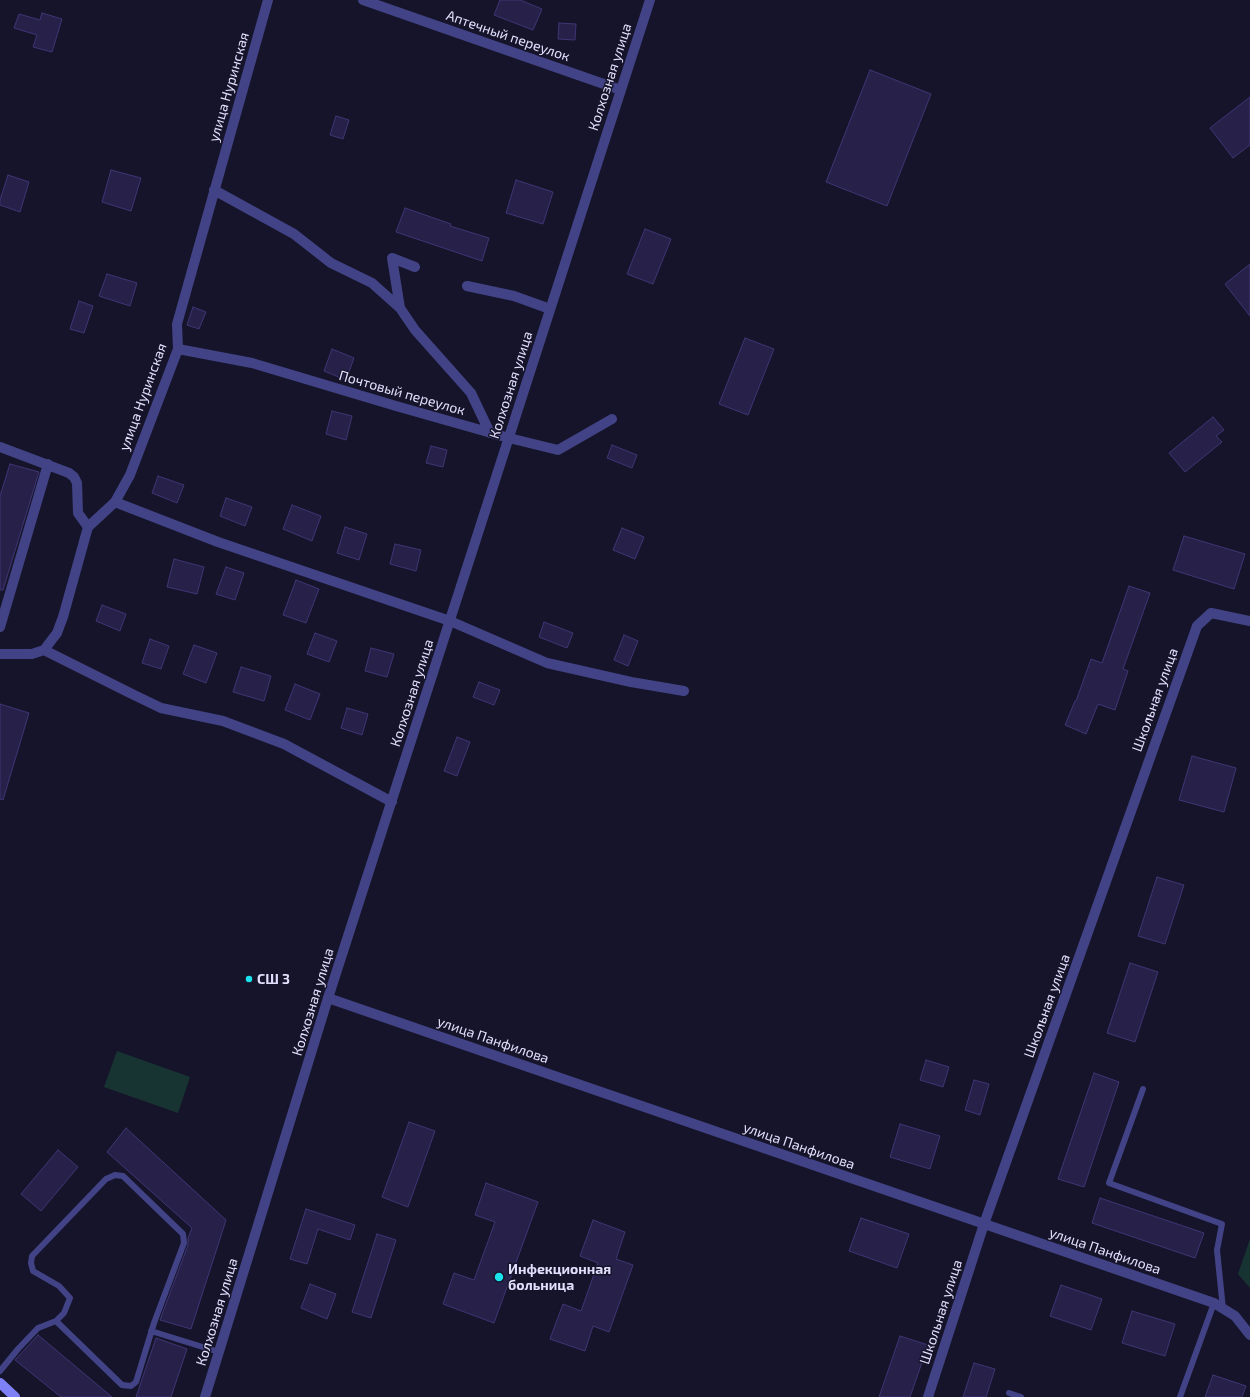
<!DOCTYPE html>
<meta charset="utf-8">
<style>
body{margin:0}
canvas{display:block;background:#16142a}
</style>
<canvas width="1250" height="1397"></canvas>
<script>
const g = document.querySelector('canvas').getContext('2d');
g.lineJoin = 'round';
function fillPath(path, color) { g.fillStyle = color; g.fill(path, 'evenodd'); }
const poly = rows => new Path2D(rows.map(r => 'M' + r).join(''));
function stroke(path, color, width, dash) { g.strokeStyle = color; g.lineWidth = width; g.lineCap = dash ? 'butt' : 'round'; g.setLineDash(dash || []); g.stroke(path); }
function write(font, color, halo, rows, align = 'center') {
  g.font = font + ' "Exo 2",sans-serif'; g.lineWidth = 3; g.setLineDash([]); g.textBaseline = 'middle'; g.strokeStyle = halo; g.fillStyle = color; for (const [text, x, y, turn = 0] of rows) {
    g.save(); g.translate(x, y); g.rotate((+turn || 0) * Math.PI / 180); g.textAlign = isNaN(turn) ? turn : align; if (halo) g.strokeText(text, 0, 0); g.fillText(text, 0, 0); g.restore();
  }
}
fillPath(poly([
 [117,1051,190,1077,178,1113,104,1087],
 [1250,1239,1250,1288,1238,1274]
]), '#173432');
const building = poly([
 [500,0,520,0,542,9,533,30,494,15,500,0],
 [42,13,62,19,52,52,33,47,37,35,14,28,19,14,40,20,42,13],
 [559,23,576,24,575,40,558,39,559,23],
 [870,70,931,94,887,206,826,182,870,70],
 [1250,97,1250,145,1233,158,1210,128,1250,97],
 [336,116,349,120,343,139,330,135,336,116],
 [111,170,141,178,131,211,102,202,111,170],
 [8,175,29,182,20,212,0,205,0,200,8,175],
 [516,180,553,192,543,224,506,213,516,180],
 [405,208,451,224,450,226,489,238,482,261,396,232,405,208],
 [645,229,671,239,653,284,627,274,645,229],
 [1250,264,1250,316,1225,284,1250,264],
 [107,274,137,283,130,306,99,296,107,274],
 [79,301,93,306,84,333,70,329,79,301],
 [193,307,206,312,199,329,187,325,193,307],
 [745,338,774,349,748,415,719,404,745,338],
 [332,349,354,358,346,380,324,371,332,349],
 [332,411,352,416,346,440,326,434,332,411],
 [1213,417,1224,430,1216,436,1222,442,1185,472,1169,453,1213,417],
 [612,445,637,455,632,468,607,458,612,445],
 [431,446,447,450,443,467,426,463,431,446],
 [10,464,39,472,3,590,0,590,0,496,10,464],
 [158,476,184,485,177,503,152,493,158,476],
 [226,498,252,507,245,526,220,516,226,498],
 [292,505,321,516,312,541,283,529,292,505],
 [345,527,367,534,359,560,337,553,345,527],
 [622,528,644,537,635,559,613,550,622,528],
 [1184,536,1245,554,1234,589,1173,570,1184,536],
 [395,544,421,550,416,571,390,564,395,544],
 [174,559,204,567,197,594,167,587,174,559],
 [226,567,244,573,235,600,216,594,226,567],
 [296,580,319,589,306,623,283,615,296,580],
 [1129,586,1150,593,1123,669,1128,671,1115,710,1098,704,1086,734,1065,725,1075,701,1076,701,1091,659,1102,663,1129,586],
 [102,605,126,614,120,631,96,621,102,605],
 [544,622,573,633,567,648,539,637,544,622],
 [315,633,337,641,329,662,307,654,315,633],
 [624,635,638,641,628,666,614,660,624,635],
 [150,639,169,646,161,669,142,663,150,639],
 [194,645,217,653,206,683,183,674,194,645],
 [371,648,394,654,387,677,365,671,371,648],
 [241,667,271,676,264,701,233,692,241,667],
 [479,682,500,690,494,705,473,697,479,682],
 [295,684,320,694,310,720,285,710,295,684],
 [0,704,29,713,3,800,0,799,0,704],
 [347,708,368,714,362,735,341,728,347,708],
 [457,737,470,742,457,776,444,771,457,737],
 [1192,756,1236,768,1224,812,1179,800,1192,756],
 [1157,877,1184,885,1165,944,1138,936,1157,877],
 [1130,963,1158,972,1135,1042,1107,1033,1130,963],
 [926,1060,949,1067,943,1087,920,1080,926,1060],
 [1094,1073,1119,1082,1084,1187,1058,1179,1094,1073],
 [974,1080,989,1084,980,1115,965,1110,974,1080],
 [409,1122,435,1131,408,1207,382,1197,409,1122],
 [900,1124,940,1136,930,1169,890,1157,900,1124],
 [126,1128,226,1220,191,1329,160,1320,188,1245,188,1238,192,1228,107,1152,126,1128],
 [58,1150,78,1167,41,1211,21,1194,58,1150],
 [486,1183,538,1202,494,1323,443,1304,454,1273,474,1280,495,1222,475,1215,486,1183],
 [1100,1198,1204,1233,1195,1258,1092,1223,1100,1198],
 [306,1209,355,1225,350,1240,318,1229,307,1264,290,1259,306,1209],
 [861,1218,909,1234,897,1268,849,1251,861,1218],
 [593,1220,625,1232,616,1259,633,1265,609,1332,593,1326,585,1351,550,1339,563,1304,581,1311,598,1263,580,1256,593,1220],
 [377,1234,396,1240,371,1318,352,1312,377,1234],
 [310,1284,336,1294,327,1319,301,1308,310,1284],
 [1061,1285,1102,1299,1091,1330,1050,1316,1061,1285],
 [1132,1311,1175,1324,1165,1356,1122,1343,1132,1311],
 [38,1335,112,1397,61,1397,15,1360,38,1335],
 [900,1336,928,1345,910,1397,879,1397,900,1336],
 [156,1338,187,1349,171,1397,136,1397,156,1338],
 [974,1363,995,1369,986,1397,963,1397,974,1363],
 [1213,1375,1246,1386,1242,1397,1205,1397,1213,1375]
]);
fillPath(building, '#27214a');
stroke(building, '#3e3574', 1);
stroke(poly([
 [1143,1089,1109,1183,1222,1224,1217,1250,1223,1309],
 [115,1175,123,1176,183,1234,184,1243,154,1323,136,1382,131,1386,122,1385,56,1321,64,1313,70,1298,59,1286,33,1271,31,1263,32,1256,106,1179,115,1175],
 [151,1331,219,1352],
 [0,1371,18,1349,38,1328,56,1321],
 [1009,1393,1021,1397],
 [1180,1397,1214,1303]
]), '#424386', 6);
stroke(poly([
 [363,0,621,90],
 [214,190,294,234,331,263,372,283,400,308],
 [415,267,392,258,400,308,415,330,471,393,490,433],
 [467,286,514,296,550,309],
 [178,349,252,363,396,406,509,438,558,450,612,419],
 [0,447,69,473,74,477,77,483,78,513,88,527],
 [115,502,218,542,450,621,547,663,631,682,684,691],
 [0,627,48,464],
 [44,650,132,694,161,708,223,721,284,744,392,802],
 [0,654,32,654,44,650,57,633,63,617,88,527,115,502,130,475,178,349,177,324,268,0],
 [328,998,650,0],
 [928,1397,984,1224,1197,626,1211,613,1250,621]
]), '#424386', 10);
stroke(poly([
 [205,1397,328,998,1214,1303,1235,1316,1250,1335]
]), '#424386', 10);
stroke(poly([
 [0,1383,15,1397]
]), '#7e81f5', 10);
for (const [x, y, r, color] of [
 [249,979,4,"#1be2ed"],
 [499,1277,5,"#1be2ed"]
]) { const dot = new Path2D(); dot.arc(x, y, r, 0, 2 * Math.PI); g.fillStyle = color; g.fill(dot); stroke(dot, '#16142a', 1.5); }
write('14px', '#e1dffd', '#16142a', [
 ["Аптечный переулок",508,36,19],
 ["Колхозная улица",610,77,-72],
 ["улица Нуринская",229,87,-74],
 ["Колхозная улица",511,385,-72],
 ["Почтовый переулок",402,393,16],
 ["улица Нуринская",143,397,-70],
 ["Колхозная улица",412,693,-72],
 ["Школьная улица",1155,700,-70],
 ["Колхозная улица",313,1002,-73],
 ["Школьная улица",1047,1006,-70],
 ["улица Панфилова",493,1040,19],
 ["улица Панфилова",799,1146,19],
 ["улица Панфилова",1105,1251,19],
 ["Колхозная улица",217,1312,-73],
 ["Школьная улица",941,1312,-72]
]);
write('bold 14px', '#e1dffd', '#16142a', [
 ["СШ 3",257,979],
 ["Инфекционная",508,1269],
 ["больница",508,1285]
], 'left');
</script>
